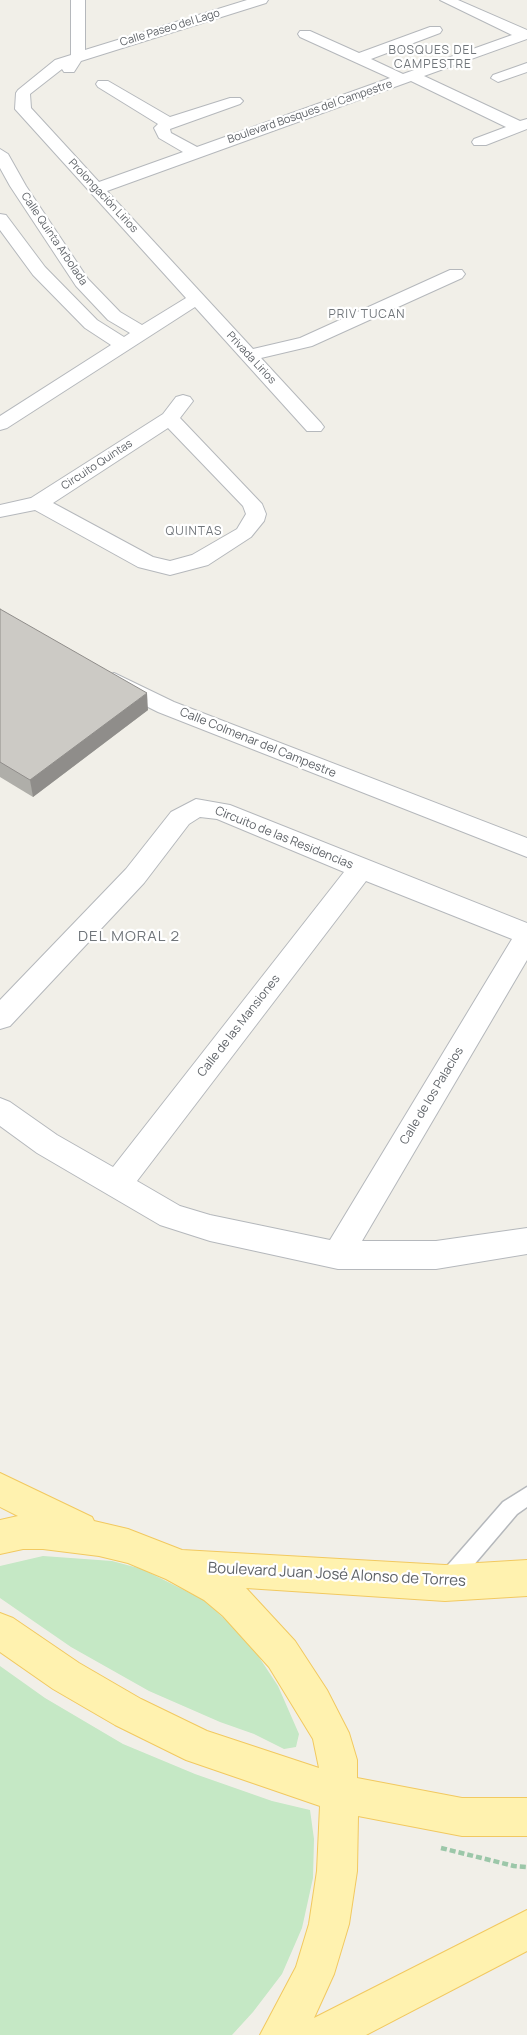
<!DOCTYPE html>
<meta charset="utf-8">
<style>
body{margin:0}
canvas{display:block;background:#f1efe8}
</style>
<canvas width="527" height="2035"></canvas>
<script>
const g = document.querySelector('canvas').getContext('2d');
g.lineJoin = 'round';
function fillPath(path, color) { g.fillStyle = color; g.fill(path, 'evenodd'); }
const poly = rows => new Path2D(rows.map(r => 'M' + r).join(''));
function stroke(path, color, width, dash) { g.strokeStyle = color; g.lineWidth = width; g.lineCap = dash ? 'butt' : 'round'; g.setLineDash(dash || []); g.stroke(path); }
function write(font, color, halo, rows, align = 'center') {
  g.font = font + ' Manrope,sans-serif'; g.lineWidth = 4.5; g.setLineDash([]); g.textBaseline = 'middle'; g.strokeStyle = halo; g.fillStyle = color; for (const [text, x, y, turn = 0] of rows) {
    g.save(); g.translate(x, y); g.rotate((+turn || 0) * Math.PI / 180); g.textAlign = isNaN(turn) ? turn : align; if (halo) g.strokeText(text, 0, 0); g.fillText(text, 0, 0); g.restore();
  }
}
fillPath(poly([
 [43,1556,112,1561,142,1569,204,1600,230,1624,255,1651,278,1686,299,1734,296,1747,284,1749,254,1734,220,1722,149,1691,71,1647,0,1598,0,1566],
 [0,1666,45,1698,123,1744,195,1774,272,1801,310,1810,314,1839,313,1878,302,1928,282,1974,253,2012,232,2035,0,2035]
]), '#c5e8c5');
const lane = poly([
 [527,1487,527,1507,517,1514,455,1587,448,1590,441,1587,438,1580,441,1573,503,1502,527,1487]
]);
const street = poly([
 [71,0,85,0,85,50,247,0,268,0,266,3,81,61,74,72,64,72,62,69,30,94,31,108,99,182,183,152,159,138,154,128,158,124,98,87,96,84,98,81,108,81,170,117,230,98,240,98,243,101,240,104,170,129,171,133,197,147,390,78,300,37,298,34,300,31,310,31,359,53,430,27,440,27,442,30,440,33,371,59,403,74,512,35,440,0,458,0,527,30,527,39,424,76,520,121,527,119,527,129,486,145,474,145,472,142,474,139,506,127,411,81,107,191,253,349,300,338,450,270,462,270,465,274,462,278,312,346,261,358,321,423,324,427,321,431,307,431,195,307,7,428,0,430,0,416,111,345,85,328,33,275,0,230,0,214,6,215,45,267,97,320,124,337,130,333,108,320,76,286,10,186,0,168,0,149,8,154,26,186,88,279,120,312,142,325,186,298,15,109,16,93,18,90,55,60,71,55,71,0],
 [527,63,527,72,498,82,491,78,493,75,527,63],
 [183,395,190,397,193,401,180,418,262,504,266,514,264,521,251,537,208,565,170,575,138,567,35,510,0,517,0,505,31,498,163,414,176,397,183,395],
 [168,428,243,506,246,514,237,529,192,555,170,561,153,557,53,503,168,428],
 [114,673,174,702,527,838,527,857,158,712,106,686,103,681,106,676,114,673],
 [196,799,230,805,527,923,527,960,362,1241,436,1241,527,1228,527,1254,436,1269,338,1269,210,1241,160,1225,37,1153,0,1126,0,1098,10,1102,57,1135,113,1167,344,872,217,819,200,817,189,824,144,883,10,1026,0,1029,0,1000,126,869,171,812,196,799],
 [366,881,512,939,330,1240,210,1215,180,1206,137,1181,366,881]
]);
const primary = poly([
 [0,1473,92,1517,94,1521,128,1529,182,1550,445,1565,527,1560,527,1596,445,1601,246,1588,295,1641,327,1690,349,1733,357,1760,357,1778,462,1798,527,1798,527,1836,462,1836,358,1816,357,1871,349,1924,334,1974,314,2018,527,1910,527,1951,366,2035,260,2035,296,1967,309,1924,317,1871,320,1806,186,1760,115,1725,53,1689,0,1652,0,1613,13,1618,79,1663,141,1699,207,1731,319,1768,313,1739,269,1667,223,1616,204,1600,166,1579,128,1563,99,1556,43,1549,23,1549,0,1554,0,1520,18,1516,0,1507,0,1473]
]);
stroke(lane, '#b5b8bc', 3);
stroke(street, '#b5b8bc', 2);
stroke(primary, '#f2c960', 2);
stroke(poly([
 [441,1848,514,1866,527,1867]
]), '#9cc7a9', 4.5, [6, 3]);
fillPath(lane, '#fff');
fillPath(street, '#fff');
fillPath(primary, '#fff2af');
fillPath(poly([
 [0,609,148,710,33,797,0,777]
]), '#afaea9');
fillPath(poly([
 [147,693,148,710,33,797,30,780]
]), '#8f8d8a');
const building = poly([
 [0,609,147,693,30,780,0,762,0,609]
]);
fillPath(building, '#cccac5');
stroke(building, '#8f8d8a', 1);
write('11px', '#5f6368', '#fff', [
 ["Calle Paseo del Lago",170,28,-17],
 ["Boulevard Bosques del Campestre",310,112,-19],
 ["Prolongación Lirios",103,196,47],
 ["Calle Quinta Arbolada",54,239,56],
 ["Privada Lirios",251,358,47],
 ["Circuito Quintas",97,465,-33]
]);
g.letterSpacing = '1px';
write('12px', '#70757a', '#fff', [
 ["BOSQUES DEL",433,51],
 ["CAMPESTRE",433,65],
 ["PRIV TUCAN",367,315],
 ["QUINTAS",194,532]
]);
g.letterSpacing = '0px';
write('12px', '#5f6368', '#fff', [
 ["Calle Colmenar del Campestre",258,743,22],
 ["Circuito de las Residencias",284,838,22],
 ["Calle de las Mansiones",239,1026,-52],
 ["Calle de los Palacios",432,1096,-59]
]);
g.letterSpacing = '1px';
write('15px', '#70757a', '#fff', [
 ["DEL MORAL 2",129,937]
]);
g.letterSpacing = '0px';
write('15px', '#5f6368', '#fff', [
 ["Boulevard Juan José Alonso de Torres",337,1575,3]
]);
</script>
